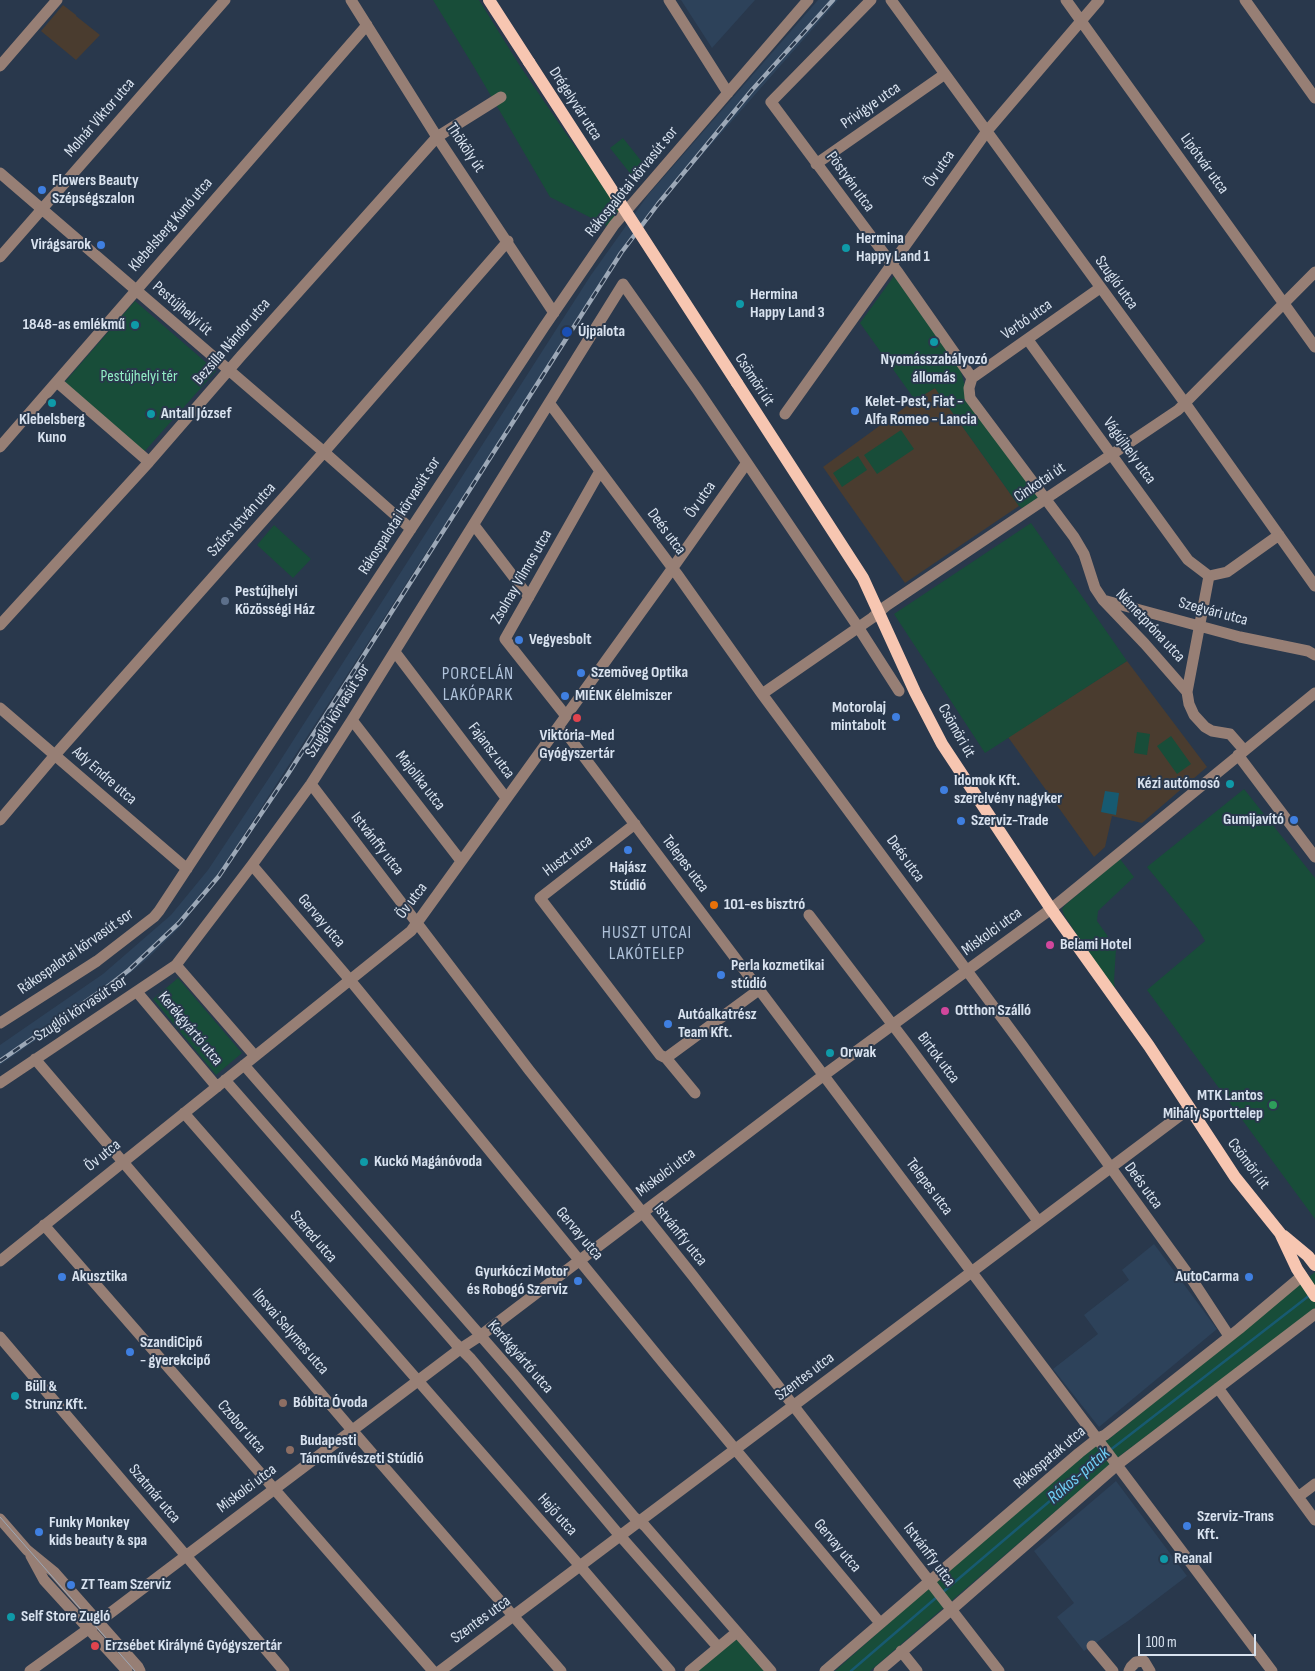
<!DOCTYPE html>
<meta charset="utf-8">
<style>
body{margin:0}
#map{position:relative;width:1315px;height:1671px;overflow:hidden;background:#29384c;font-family:"Sofia Sans Condensed",sans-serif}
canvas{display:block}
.scale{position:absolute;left:1138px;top:1634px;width:118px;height:22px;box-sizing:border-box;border:2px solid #d8e2ef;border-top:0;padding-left:6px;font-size:15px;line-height:18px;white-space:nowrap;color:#d8e2ef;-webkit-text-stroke:4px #29384c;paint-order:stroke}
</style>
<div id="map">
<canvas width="1315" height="1671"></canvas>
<div class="scale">100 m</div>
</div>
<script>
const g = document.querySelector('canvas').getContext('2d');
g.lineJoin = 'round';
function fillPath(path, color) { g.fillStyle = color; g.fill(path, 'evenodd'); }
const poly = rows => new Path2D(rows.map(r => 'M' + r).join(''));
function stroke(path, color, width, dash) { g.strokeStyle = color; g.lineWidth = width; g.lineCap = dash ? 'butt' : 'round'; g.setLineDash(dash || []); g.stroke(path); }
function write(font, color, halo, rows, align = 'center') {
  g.font = font + ' "Sofia Sans Condensed",sans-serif'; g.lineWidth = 4; g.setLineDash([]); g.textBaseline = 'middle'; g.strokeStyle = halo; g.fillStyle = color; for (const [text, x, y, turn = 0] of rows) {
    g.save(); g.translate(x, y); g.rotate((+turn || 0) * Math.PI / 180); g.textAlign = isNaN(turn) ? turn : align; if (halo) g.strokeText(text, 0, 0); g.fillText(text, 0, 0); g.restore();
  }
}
fillPath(poly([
 [681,0,755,0,712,48],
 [818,0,838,0,659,204,619,256,574,330,422,559,217,876,181,926,147,959,114,986,0,1065,0,1045,103,974,171,915,208,870,273,772,591,275,648,195],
 [1154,1244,1217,1329,1099,1427,1053,1369,1098,1334,1084,1315,1129,1280,1122,1270],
 [1116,1481,1187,1576,1128,1621,1084,1651,1057,1617,1074,1603,1034,1551]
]), '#2d425a');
fillPath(poly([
 [63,5,76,15,76,16,100,35,76,60,41,31],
 [935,388,1019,506,905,583,823,467,915,400],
 [1127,661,1207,767,1142,823,1112,816,1105,847,1094,857,1008,737]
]), '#4a3c2f');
fillPath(poly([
 [433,0,479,0,520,66,569,138,621,209,609,227,550,197,474,67],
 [623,138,646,167,633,177,610,148],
 [894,276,960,368,965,386,1038,498,1022,508,1019,506,935,388,915,400,860,323],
 [135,301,216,371,144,452,64,383],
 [901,430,914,449,877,474,864,455],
 [858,456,867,470,842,487,833,473],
 [1031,523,1127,661,985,753,894,614],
 [274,525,311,559,293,578,257,545],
 [1137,732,1150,734,1147,755,1134,753],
 [1171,736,1191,764,1177,774,1157,746],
 [1244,789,1315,878,1315,1219,1147,990,1205,941,1198,929,1147,867],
 [1120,859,1134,877,1098,911,1097,921,1116,948,1114,981,1115,987,1114,988,1111,986,1064,915,1062,909,1065,905],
 [178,978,242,1053,216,1075,153,999],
 [1315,1272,1315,1309,1121,1455,870,1671,835,1671,937,1580,1093,1448,1109,1439],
 [735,1629,769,1671,685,1671]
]), '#184d39');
fillPath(poly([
 [1105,791,1119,793,1116,815,1101,812]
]), '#175a71');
stroke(poly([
 [1109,1451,1310,1295],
 [943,1592,1105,1454],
 [851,1671,937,1597]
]), '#175a71', 2.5);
stroke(poly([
 [351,0,437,137,554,313],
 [669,0,728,93],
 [871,0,771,102,897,271,972,378],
 [891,0,1185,403,1315,586],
 [1066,0,1315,347],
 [1245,0,1315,98],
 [0,66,57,0],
 [816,164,945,74],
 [0,173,324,452,411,529],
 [0,257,225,0],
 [1028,340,1188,560,1209,576],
 [972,378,969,388,970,398,1074,537,1084,554,1095,588,1103,600,1145,644,1187,692],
 [972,378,1100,288],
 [57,382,149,462],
 [550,404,677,574,762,694,1022,1045,1193,1281,1229,1336],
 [785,414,987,131,1099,0],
 [0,447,367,25],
 [474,525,529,597],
 [1209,576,1187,692,1189,704,1194,715,1205,727,1212,731,1230,734,1244,750],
 [1209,576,1227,572,1279,535],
 [1103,600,1240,637,1308,651,1315,655],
 [0,625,149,462,241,356,437,137,501,97],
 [395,652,506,798],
 [762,694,872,618,886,606,1178,410,1315,272],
 [0,708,187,869],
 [566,716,505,639,600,471],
 [352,720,461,861],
 [554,733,560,732,565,733,569,737,1272,1671],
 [1238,755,1315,857],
 [311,784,529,1070,693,1276,999,1671],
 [0,820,55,755,324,452,508,241],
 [635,824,540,898,660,1055,666,1058,695,1093],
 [252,865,350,980,665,1365,880,1623],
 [809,915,908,1045,1038,1221],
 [176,965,255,1056],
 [137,992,217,1087],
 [0,1023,97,961,154,917,159,911,544,327,614,225,808,0],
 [666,1058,760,989],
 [35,1059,352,1430,561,1671],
 [244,1065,514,1374,634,1517,645,1526,771,1671],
 [225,1080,455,1343,471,1359,615,1530,718,1647],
 [0,1083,176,965,252,865,311,784,352,720,623,284,697,389,858,627,899,691],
 [184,1113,580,1566,670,1671],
 [44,1225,433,1671],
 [0,1261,411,931,667,576,746,464],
 [0,1337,284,1671],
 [1218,1388,1315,1520],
 [1298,1497,1315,1484],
 [0,1519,27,1550,54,1572,138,1667,140,1671],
 [31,1556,44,1580,127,1671],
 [1092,1646,1113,1671],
 [901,1651,917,1671],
 [30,1671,105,1617,460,1349,480,1336,824,1075,1051,909,1315,693],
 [440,1671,1190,1108],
 [690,1671,737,1632],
 [825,1671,1079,1453,1098,1438,1105,1435,1239,1329,1302,1276],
 [879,1671,951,1610,1117,1465,1315,1314],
 [1129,1671,1131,1667,1136,1662,1144,1661,1150,1671]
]), '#977f75', 11);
stroke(poly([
 [489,0,529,62],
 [737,383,863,578,915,692,942,744,1051,909,1149,1046,1235,1177,1280,1233,1297,1269,1315,1296],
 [1284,1236,1308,1256,1315,1265]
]), '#f7c6b1', 12);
stroke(poly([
 [0,1517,135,1671]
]), '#9ca8b7', 1);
const rail = poly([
 [0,1061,111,984,129,970,179,923,219,876,288,774,621,253,658,204,752,90,833,0]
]);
stroke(rail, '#9ca8b7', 4.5);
stroke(rail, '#29384c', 2.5, [8]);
stroke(poly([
 [529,62,737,383]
]), '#f7c6b1', 12);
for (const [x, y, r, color] of [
 [42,190,5,"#3f7fe0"],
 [101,245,5,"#3f7fe0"],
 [846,248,5,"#0f9aa8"],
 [740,304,5,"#0f9aa8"],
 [135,325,5,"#0f9aa8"],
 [567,332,6,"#1a4fb4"],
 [934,342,5,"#0f9aa8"],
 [52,403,5,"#0f9aa8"],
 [855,411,5,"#3f7fe0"],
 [151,414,5,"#0f9aa8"],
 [225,601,5,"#5c6f8a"],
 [519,640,5,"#3f7fe0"],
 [581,673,5,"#3f7fe0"],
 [565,696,5,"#3f7fe0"],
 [896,717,5,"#3f7fe0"],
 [577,718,5,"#e0444e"],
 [1230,784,5,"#0f9aa8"],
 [944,790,5,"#3f7fe0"],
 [1294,820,5,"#3f7fe0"],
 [961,821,5,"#3f7fe0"],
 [628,850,5,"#3f7fe0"],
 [714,905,5,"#e8710a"],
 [1050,945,5,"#d1479c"],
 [721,975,5,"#3f7fe0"],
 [945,1011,5,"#d1479c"],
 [668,1024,5,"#3f7fe0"],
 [830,1053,5,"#0f9aa8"],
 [1273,1105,5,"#2e9e5b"],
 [364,1162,5,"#0f9aa8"],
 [62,1277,5,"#3f7fe0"],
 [1249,1277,5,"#3f7fe0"],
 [578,1281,5,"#3f7fe0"],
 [130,1352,5,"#3f7fe0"],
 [15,1396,5,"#0f9aa8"],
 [283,1403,5,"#8d6e63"],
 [290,1450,5,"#8d6e63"],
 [1187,1526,5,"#3f7fe0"],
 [39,1532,5,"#3f7fe0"],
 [1164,1559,5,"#0f9aa8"],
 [71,1585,5,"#3f7fe0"],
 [11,1617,5,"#0f9aa8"],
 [95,1646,5,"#e0444e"]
]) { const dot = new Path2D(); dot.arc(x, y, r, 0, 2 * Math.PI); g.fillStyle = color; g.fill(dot); stroke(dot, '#29384c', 2); }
write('16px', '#d8e2ef', '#29384c', [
 ["Drégelyvár utca",575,104,57],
 ["Privigye utca",871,106,-35],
 ["Molnár Viktor utca",100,118,-49],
 ["Thököly út",465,148,56],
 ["Lipótvár utca",1204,164,54],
 ["Öv utca",940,169,-55],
 ["Rákospalotai körvasút sor",632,182,-51],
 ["Pöstyén utca",850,182,54],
 ["Klebelsberg Kunó utca",171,225,-49],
 ["Szugló utca",1116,283,54],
 ["Pestújhelyi út",182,309,41],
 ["Verbó utca",1027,320,-35],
 ["Bezsilla Nándor utca",232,342,-49],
 ["Csömöri út",754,380,57],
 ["Vágújhely utca",1129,451,54],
 ["Cinkotai út",1040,483,-34],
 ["Öv utca",701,500,-55],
 ["Rákospalotai körvasút sor",400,516,-57],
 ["Szűcs István utca",242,520,-48],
 ["Deés utca",666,532,53],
 ["Zsolnay Vilmos utca",522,577,-60],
 ["Szegvári utca",1213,612,15],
 ["Németpróna utca",1150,626,47],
 ["Szuglói körvasút sor",338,711,-58],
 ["Csömöri út",956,731,60],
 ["Fajansz utca",491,751,53],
 ["Ady Endre utca",104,776,41],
 ["Majolika utca",420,781,52],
 ["Istvánffy utca",377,844,52],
 ["Huszt utca",568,856,-37],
 ["Deés utca",905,859,54],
 ["Telepes utca",685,864,53],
 ["Öv utca",412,901,-53],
 ["Gervay utca",321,921,50],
 ["Miskolci utca",992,932,-36],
 ["Rákospalotai körvasút sor",76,952,-35],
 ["Szuglói körvasút sor",81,1009,-33],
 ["Kerékgyártó utca",190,1029,50],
 ["Birtok utca",938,1058,53],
 ["Öv utca",103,1156,-39],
 ["Csömöri út",1248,1164,53],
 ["Miskolci utca",666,1173,-37],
 ["Deés utca",1143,1186,54],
 ["Telepes utca",929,1187,53],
 ["Gervay utca",579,1234,50],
 ["Istvánffy utca",680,1235,51],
 ["Szered utca",313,1237,49],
 ["Ilosvai Selymes utca",290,1332,49],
 ["Kerékgyártó utca",520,1357,49],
 ["Szentes utca",805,1377,-37],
 ["Czobor utca",241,1427,49],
 ["Rákospatak utca",1050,1458,-40],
 ["Miskolci utca",247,1489,-37],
 ["Szatmár utca",154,1494,50],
 ["Hejő utca",557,1515,48],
 ["Gervay utca",837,1546,50],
 ["Istvánffy utca",929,1555,53],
 ["Szentes utca",481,1620,-36]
]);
write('bold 16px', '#d8e2ef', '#29384c', [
 ["Flowers Beauty",52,181],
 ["Szépségszalon",52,199],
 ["Hermina",856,239],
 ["Happy Land 1",856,257],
 ["Virágsarok",91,245,"right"],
 ["Hermina",750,295],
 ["Happy Land 3",750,313],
 ["1848-as emlékmű",125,325,"right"],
 ["Újpalota",578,332],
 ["Nyomásszabályozó",934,360,"center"],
 ["állomás",934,378,"center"],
 ["Kelet-Pest, Fiat -",865,402],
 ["Alfa Romeo - Lancia",865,420],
 ["Antall József",161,414],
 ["Klebelsberg",52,420,"center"],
 ["Kuno",52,438,"center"],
 ["Pestújhelyi",235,592],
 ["Közösségi Ház",235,610],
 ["Vegyesbolt",529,640],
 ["Szemöveg Optika",591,673],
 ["MIÉNK élelmiszer",575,696],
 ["Motorolaj",886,708,"right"],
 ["mintabolt",886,726,"right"],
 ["Viktória-Med",577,736,"center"],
 ["Gyógyszertár",577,754,"center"],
 ["Idomok Kft.",954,781],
 ["szerelvény nagyker",954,799],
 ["Kézi autómosó",1220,784,"right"],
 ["Gumijavító",1284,820,"right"],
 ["Szerviz-Trade",971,821],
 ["Hajász",628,868,"center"],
 ["Stúdió",628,886,"center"],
 ["101-es bisztró",724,905],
 ["Belami Hotel",1060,945],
 ["Perla kozmetikai",731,966],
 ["stúdió",731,984],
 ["Otthon Szálló",955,1011],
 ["Autóalkatrész",678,1015],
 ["Team Kft.",678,1033],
 ["Orwak",840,1053],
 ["MTK Lantos",1263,1096,"right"],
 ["Mihály Sporttelep",1263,1114,"right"],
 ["Kuckó Magánóvoda",374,1162],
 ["Gyurkóczi Motor",568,1272,"right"],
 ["és Robogó Szerviz",568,1290,"right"],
 ["Akusztika",72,1277],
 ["AutoCarma",1239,1277,"right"],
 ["SzandiCipő",140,1343],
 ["- gyerekcipő",140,1361],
 ["Büll &",25,1387],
 ["Strunz Kft.",25,1405],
 ["Bóbita Óvoda",293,1403],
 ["Budapesti",300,1441],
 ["Táncművészeti Stúdió",300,1459],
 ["Szerviz-Trans",1197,1517],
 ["Kft.",1197,1535],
 ["Funky Monkey",49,1523],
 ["kids beauty & spa",49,1541],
 ["Reanal",1174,1559],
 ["ZT Team Szerviz",81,1585],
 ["Self Store Zugló",21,1617],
 ["Erzsébet Királyné Gyógyszertár",105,1646]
], 'left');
write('16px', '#92eec6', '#29384c', [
 ["Pestújhelyi tér",139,377]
]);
g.letterSpacing = '1px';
write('18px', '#afc2da', '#29384c', [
 ["PORCELÁN",478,674],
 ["LAKÓPARK",478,695],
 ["HUSZT UTCAI",647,933],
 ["LAKÓTELEP",647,954]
]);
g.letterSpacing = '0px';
write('italic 18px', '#6fcef4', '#29384c', [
 ["Rákos-patak",1079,1476,-41]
]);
</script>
